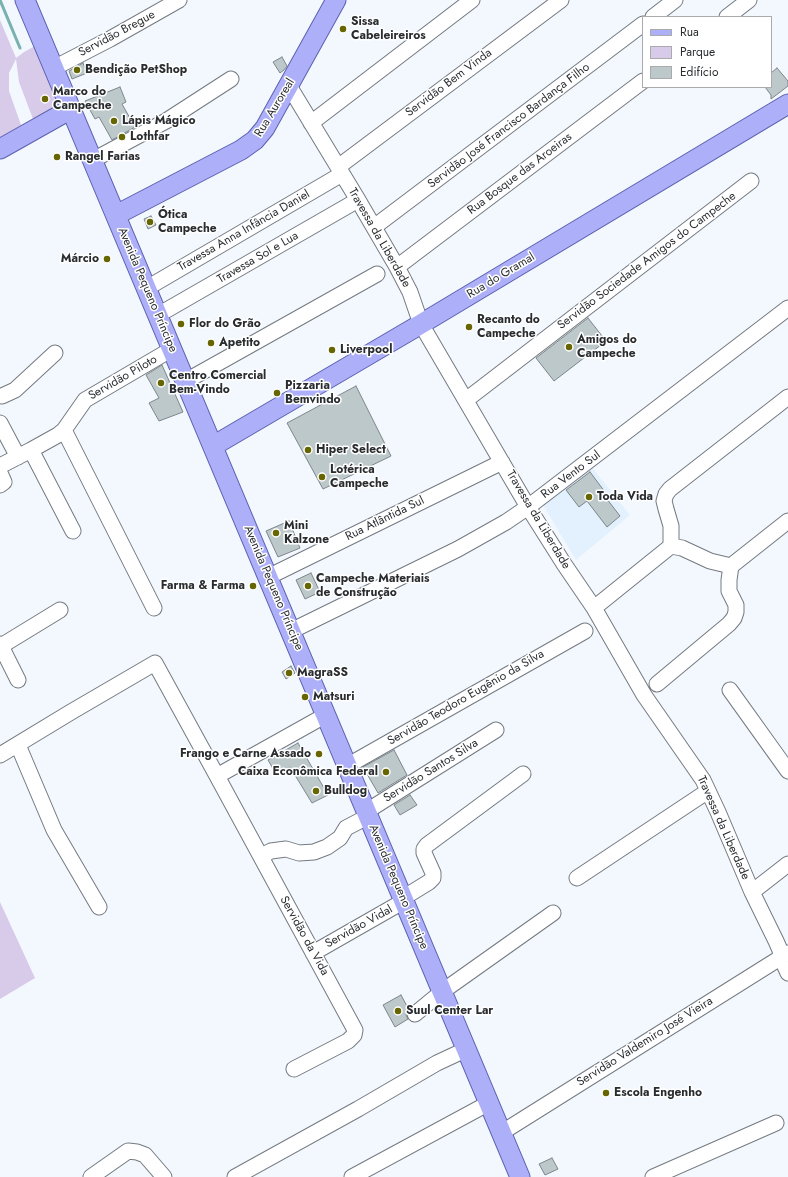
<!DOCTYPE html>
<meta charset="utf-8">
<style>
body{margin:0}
#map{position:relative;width:788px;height:1177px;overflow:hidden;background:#f3f8fe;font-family:Jost,sans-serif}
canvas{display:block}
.legend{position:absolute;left:642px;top:16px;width:130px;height:72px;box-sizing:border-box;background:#fff;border:1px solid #aaabac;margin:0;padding:5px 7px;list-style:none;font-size:12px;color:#2a2d30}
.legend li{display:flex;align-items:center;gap:8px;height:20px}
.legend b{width:20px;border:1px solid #aaabac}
</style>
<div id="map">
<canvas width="788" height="1177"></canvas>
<ul class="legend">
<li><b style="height:5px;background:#adb0f8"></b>Rua</li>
<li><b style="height:11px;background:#d8cae9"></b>Parque</li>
<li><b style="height:11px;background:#bdc8cb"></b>Edifício</li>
</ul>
</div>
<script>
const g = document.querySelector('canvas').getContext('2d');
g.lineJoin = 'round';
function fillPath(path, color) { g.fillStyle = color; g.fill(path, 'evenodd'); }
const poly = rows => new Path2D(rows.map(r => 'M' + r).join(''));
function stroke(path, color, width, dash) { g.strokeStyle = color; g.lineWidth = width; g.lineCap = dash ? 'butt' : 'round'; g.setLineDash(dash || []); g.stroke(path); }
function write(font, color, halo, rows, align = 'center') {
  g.font = font + ' Jost,sans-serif'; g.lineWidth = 3; g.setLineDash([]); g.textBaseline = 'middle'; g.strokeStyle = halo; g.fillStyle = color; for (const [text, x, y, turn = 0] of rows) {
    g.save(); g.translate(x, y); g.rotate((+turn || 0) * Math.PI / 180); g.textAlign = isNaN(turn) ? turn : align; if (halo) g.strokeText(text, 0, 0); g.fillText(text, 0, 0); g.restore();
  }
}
fillPath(poly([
 [590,465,630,515,576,560,543,505]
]), '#e3f0fd');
fillPath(poly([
 [0,20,16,58,24,52,35,46,61,105,33,119,19,82,16,59,9,73,9,91,21,125,0,138],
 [0,902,35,978,0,999]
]), '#d8cae9');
stroke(poly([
 [0,0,20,48]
]), '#78b1af', 3);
const building = poly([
 [282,57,287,66,284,70,280,73,273,62,282,57],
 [83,63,87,73,72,79,69,71,83,63],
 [777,68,788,81,788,86,771,99,771,95,765,87,771,87,771,73,777,68],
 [120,87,126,102,122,104,135,127,112,140,99,117,95,119,85,101,120,87],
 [151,216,156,225,148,229,144,219,151,216],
 [588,318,606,341,554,381,536,358,588,318],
 [162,365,183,412,159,421,149,403,159,398,146,375,162,365],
 [356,386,391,456,323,489,287,423,356,386],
 [590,472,605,492,603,494,620,516,607,527,587,501,579,507,566,490,590,472],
 [289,521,300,548,278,557,266,531,289,521],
 [311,573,320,592,305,599,296,580,311,573],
 [291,666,295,673,286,679,282,672,291,666],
 [298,743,328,795,312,803,290,767,276,774,268,760,298,743],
 [394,750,407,775,378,793,363,767,394,750],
 [410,795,417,805,400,815,394,805,410,795],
 [401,995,408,1008,406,1015,408,1019,395,1027,383,1005,401,995],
 [552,1158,558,1169,545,1175,539,1164,552,1158]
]);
fillPath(building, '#bdc8cb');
stroke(building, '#7d868a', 1);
const minor = poly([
 [653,17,675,0],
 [727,17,749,0],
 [54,68,110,39,179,0],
 [289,86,358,200,397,267,410,292,421,324,528,507,564,564,594,608,644,695,703,780,718,812,752,892,776,941,780,950,781,957,788,973],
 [311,123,472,0],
 [93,160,166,121,231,79],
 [338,167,561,0],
 [374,227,643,24],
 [397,267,643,81],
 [147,288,342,174],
 [158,315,358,200],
 [186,381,377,274],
 [2,396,15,390,55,353],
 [466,400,751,181],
 [0,423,18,457],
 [64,430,154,608],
 [31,450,73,531],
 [0,466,31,450,58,435,64,430,85,400,172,349],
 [0,473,4,482,0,485],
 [671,546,671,526,666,509,664,501,666,494,670,489,788,397],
 [268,577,502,462],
 [594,608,671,546,682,548,710,561,731,566,788,521],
 [291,631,458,549,506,522,528,507,788,308],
 [0,644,18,680],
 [1,646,60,610],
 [657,684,729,624,734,618,736,612,736,605,729,591,729,580,731,566],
 [730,690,788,771],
 [18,745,54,830,99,907],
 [0,755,71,712,155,663,217,776,326,715],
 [347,766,585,631],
 [217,776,355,1030,354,1035,348,1041,294,1069],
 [367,811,496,730],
 [261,856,271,851,286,849,299,853,314,852,327,847,340,838,346,828,369,816],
 [577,878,708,791],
 [752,892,788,864],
 [403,898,429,882,433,878,433,873,424,853,424,849,427,845,523,774],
 [313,953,404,901],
 [415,1014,443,991,553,913],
 [501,1133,788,953],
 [91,1177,128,1151,137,1152,145,1155,164,1177],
 [235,1177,358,1109,437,1063,467,1049],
 [352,1177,489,1103],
 [653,1177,776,1123]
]);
const major = poly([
 [25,0,520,1177],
 [0,149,71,109],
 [116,215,241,150,255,140,265,128,336,0],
 [213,446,421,324,788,104]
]);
stroke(minor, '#747a81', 17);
stroke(major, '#5b60af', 21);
stroke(minor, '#fff', 15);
stroke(major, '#adb0f8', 19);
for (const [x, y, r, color] of [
 [343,29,4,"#676500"],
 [77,70,4,"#676500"],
 [45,99,4,"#676500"],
 [114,121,4,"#676500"],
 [122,137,4,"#676500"],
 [57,157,4,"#676500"],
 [150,222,4,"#676500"],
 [107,259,4,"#676500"],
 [181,324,4,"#676500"],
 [469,327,4,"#676500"],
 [211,343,4,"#676500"],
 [569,347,4,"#676500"],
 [332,350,4,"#676500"],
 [161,383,4,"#676500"],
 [277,393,4,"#676500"],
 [308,450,4,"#676500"],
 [322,477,4,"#676500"],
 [589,497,4,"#676500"],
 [276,533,4,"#676500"],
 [253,586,4,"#676500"],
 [308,586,4,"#676500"],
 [289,673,4,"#676500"],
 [305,697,4,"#676500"],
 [319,754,4,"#676500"],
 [386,772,4,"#676500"],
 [316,791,4,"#676500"],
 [398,1011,4,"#676500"],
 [606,1093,4,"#676500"]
]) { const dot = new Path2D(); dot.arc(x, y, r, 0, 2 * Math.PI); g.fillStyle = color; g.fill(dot); stroke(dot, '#fff', 1.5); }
write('bold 12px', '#2a2d30', '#fff', [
 ["Sissa",351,22],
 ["Cabeleireiros",351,36],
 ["Bendição PetShop",85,70],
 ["Marco do",53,92],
 ["Campeche",53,106],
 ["Lápis Mágico",122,121],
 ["Lothfar",130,137],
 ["Rangel Farias",65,157],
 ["Ótica",158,215],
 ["Campeche",158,229],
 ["Márcio",99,259,"right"],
 ["Recanto do",477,320],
 ["Campeche",477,334],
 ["Flor do Grão",189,324],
 ["Amigos do",577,340],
 ["Campeche",577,354],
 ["Apetito",219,343],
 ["Liverpool",340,350],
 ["Centro Comercial",169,376],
 ["Bem-Vindo",169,390],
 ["Pizzaria",285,386],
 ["Bemvindo",285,400],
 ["Hiper Select",316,450],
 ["Lotérica",330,470],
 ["Campeche",330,484],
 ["Toda Vida",597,497],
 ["Mini",284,526],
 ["Kalzone",284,540],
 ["Campeche Materiais",316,579],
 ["de Construção",316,593],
 ["Farma & Farma",245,586,"right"],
 ["MagraSS",297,673],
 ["Matsuri",313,697],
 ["Frango e Carne Assado",311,754,"right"],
 ["Caixa Econômica Federal",378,772,"right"],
 ["Bulldog",324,791],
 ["Suul Center Lar",406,1011],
 ["Escola Engenho",614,1093]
], 'left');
write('12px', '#2a2d30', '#fff', [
 ["Servidão Bregue",117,34,-28],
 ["Servidão Bem Vinda",449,83,-37],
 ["Rua Auroreal",275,108,-59],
 ["Servidão José Francisco Bardança Filho",509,126,-37],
 ["Rua Bosque das Aroeiras",520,174,-37],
 ["Travessa Anna Infância Daniel",244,231,-30],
 ["Travessa da Liberdade",379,238,60],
 ["Travessa Sol e Lua",258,258,-30],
 ["Servidão Sociedade Amigos do Campeche",647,261,-37],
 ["Rua do Gramal",501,276,-31],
 ["Avenida Pequeno Príncipe",147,290,67],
 ["Servidão Piloto",123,378,-30],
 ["Rua Vento Sul",571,475,-37],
 ["Rua Atlântida Sul",385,519,-26],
 ["Travessa da Liberdade",538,520,59],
 ["Avenida Pequeno Príncipe",273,588,67],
 ["Servidão Teodoro Eugênio da Silva",466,698,-30],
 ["Servidão Santos Silva",431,771,-32],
 ["Travessa da Liberdade",723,828,66],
 ["Avenida Pequeno Príncipe",398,887,67],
 ["Servidão Vidal",359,927,-29],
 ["Servidão da Vida",304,936,61],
 ["Servidão Valdemiro José Vieira",645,1042,-32]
]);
</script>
